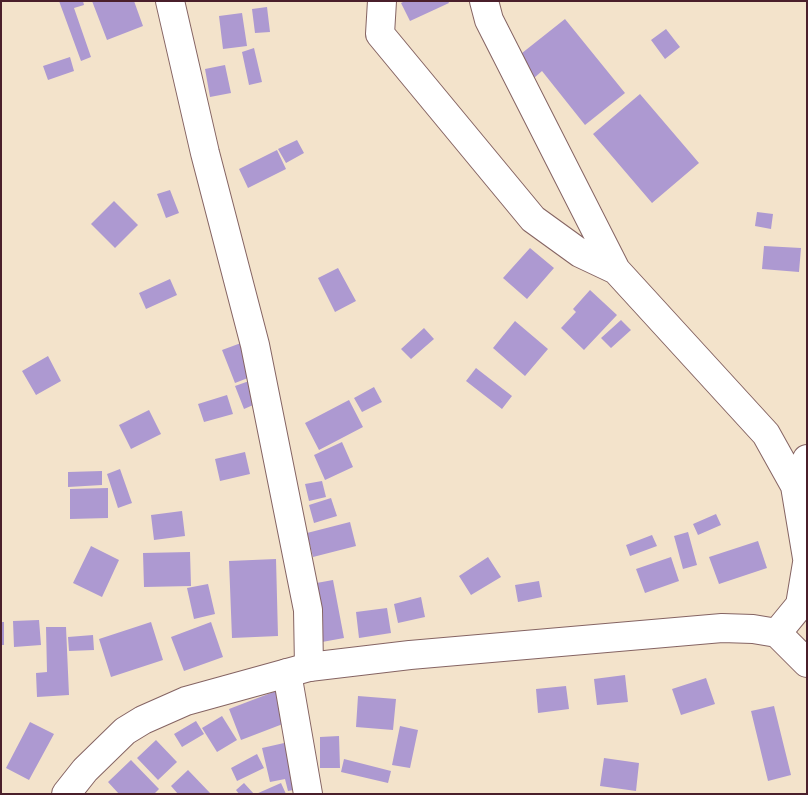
<!DOCTYPE html>
<style>
body{margin:0}
#map{position:relative;width:808px;height:795px;overflow:hidden;background:#f3e3cb;font-family:"Indie Flower",sans-serif}
canvas{display:block}
.frame{position:absolute;inset:0;border:2px solid #4a1f2b;pointer-events:none}
</style>
<div id="map">
<canvas width="808" height="795"></canvas>
<div class="frame"></div>
</div>
<script>
const g = document.querySelector('canvas').getContext('2d');
g.lineJoin = 'round';
function fillPath(path, color) { g.fillStyle = color; g.fill(path, 'evenodd'); }
const poly = rows => new Path2D(rows.map(r => 'M' + r).join(''));
function stroke(path, color, width, dash) { g.strokeStyle = color; g.lineWidth = width; g.lineCap = dash ? 'butt' : 'round'; g.setLineDash(dash || []); g.stroke(path); }
fillPath(poly([
 [59,1,83,1,84,5,74,8,91,57,81,61],
 [92,1,134,1,143,26,107,40],
 [405,1,448,1,449,3,410,21,401,3],
 [267,7,270,32,255,33,252,9],
 [242,13,247,46,223,49,219,16],
 [565,19,625,93,585,125,542,71,534,78,517,57],
 [666,29,680,47,665,59,651,40],
 [254,48,262,82,249,85,242,52],
 [70,57,74,71,48,80,43,66],
 [225,65,231,93,210,97,205,69],
 [640,94,699,163,652,203,593,134],
 [297,140,304,153,286,163,278,149],
 [277,150,286,169,248,188,239,169],
 [170,190,179,213,166,218,157,194],
 [114,201,138,225,115,248,91,224],
 [757,212,773,214,771,229,755,226],
 [764,246,801,248,799,272,762,269],
 [530,248,554,268,527,299,503,278],
 [338,268,356,301,335,312,318,278],
 [170,279,177,295,146,309,139,293],
 [590,290,617,315,584,350,561,328,576,312,573,309],
 [621,320,631,330,611,348,601,338],
 [515,321,548,349,525,376,493,348],
 [424,328,434,339,411,359,401,349],
 [241,343,253,376,235,383,222,350],
 [48,356,61,381,36,395,22,371],
 [476,368,512,396,502,409,466,381],
 [252,380,260,402,244,409,235,386],
 [374,387,382,402,362,412,354,398],
 [227,395,233,414,204,422,198,404],
 [349,400,363,427,319,450,305,423],
 [149,410,161,434,131,449,119,425],
 [342,442,353,467,325,480,314,455],
 [245,452,250,474,220,481,215,459],
 [120,469,132,503,118,508,107,474],
 [102,471,102,485,68,487,68,472],
 [322,481,326,497,309,501,305,484],
 [108,488,108,518,70,519,70,489],
 [331,498,337,516,314,523,309,505],
 [182,511,185,536,154,540,151,515],
 [716,514,721,525,698,535,693,524],
 [350,522,356,546,313,557,307,533],
 [688,532,697,565,683,569,674,536],
 [652,535,657,546,630,556,626,545],
 [758,541,767,568,719,584,709,557],
 [91,546,119,560,102,597,73,583],
 [190,552,191,586,144,587,143,553],
 [488,557,501,577,471,595,459,576],
 [671,557,679,581,645,593,636,569],
 [276,559,278,636,232,638,229,561],
 [333,580,344,638,322,642,311,584],
 [539,581,542,597,518,602,515,585],
 [208,584,215,614,194,619,187,588],
 [421,597,425,617,398,623,394,604],
 [387,608,391,633,359,638,356,612],
 [39,620,41,645,14,647,13,621],
 [1,622,4,622,4,645,1,645],
 [151,622,163,660,111,677,99,639],
 [211,622,223,657,184,671,171,637],
 [46,627,66,627,69,695,37,697,36,673,47,672],
 [93,635,94,650,69,651,68,637],
 [625,675,628,702,597,705,594,679],
 [706,678,715,704,681,715,672,689],
 [566,686,569,709,538,713,536,689],
 [276,691,288,722,241,740,229,709],
 [358,696,396,699,393,730,356,727],
 [774,706,791,775,768,781,751,711],
 [222,716,237,740,217,752,202,728],
 [196,721,204,734,182,747,174,734],
 [30,722,54,734,29,780,6,768],
 [400,726,418,730,410,768,392,765],
 [339,736,340,768,320,768,320,737],
 [156,740,177,762,158,780,137,758],
 [293,741,304,788,288,791,285,779,270,782,262,748],
 [257,754,264,768,237,781,231,768],
 [604,758,639,763,636,791,600,786],
 [344,759,391,771,388,783,341,772],
 [131,760,159,789,154,794,119,794,108,782],
 [188,770,211,794,178,794,171,786],
 [244,783,254,794,239,794,236,790],
 [281,783,286,794,256,794]
]), '#ad99d1');
const minor = poly([
 [170,1,205,153,255,345,308,610,309,667],
 [382,1,380,34,533,219,580,253,616,270],
 [484,1,489,20,616,270,766,434,795,486,807,558],
 [795,486,807,459],
 [777,633,800,605,807,563],
 [287,673,308,794]
]);
const major = poly([
 [66,794,85,770,125,731,143,720,186,701,309,667,410,655,722,628,753,629,777,633,807,663]
]);
stroke(minor, '#856463', 30);
stroke(major, '#856463', 30);
stroke(minor, '#fff', 28);
stroke(major, '#fff', 28);
</script>
